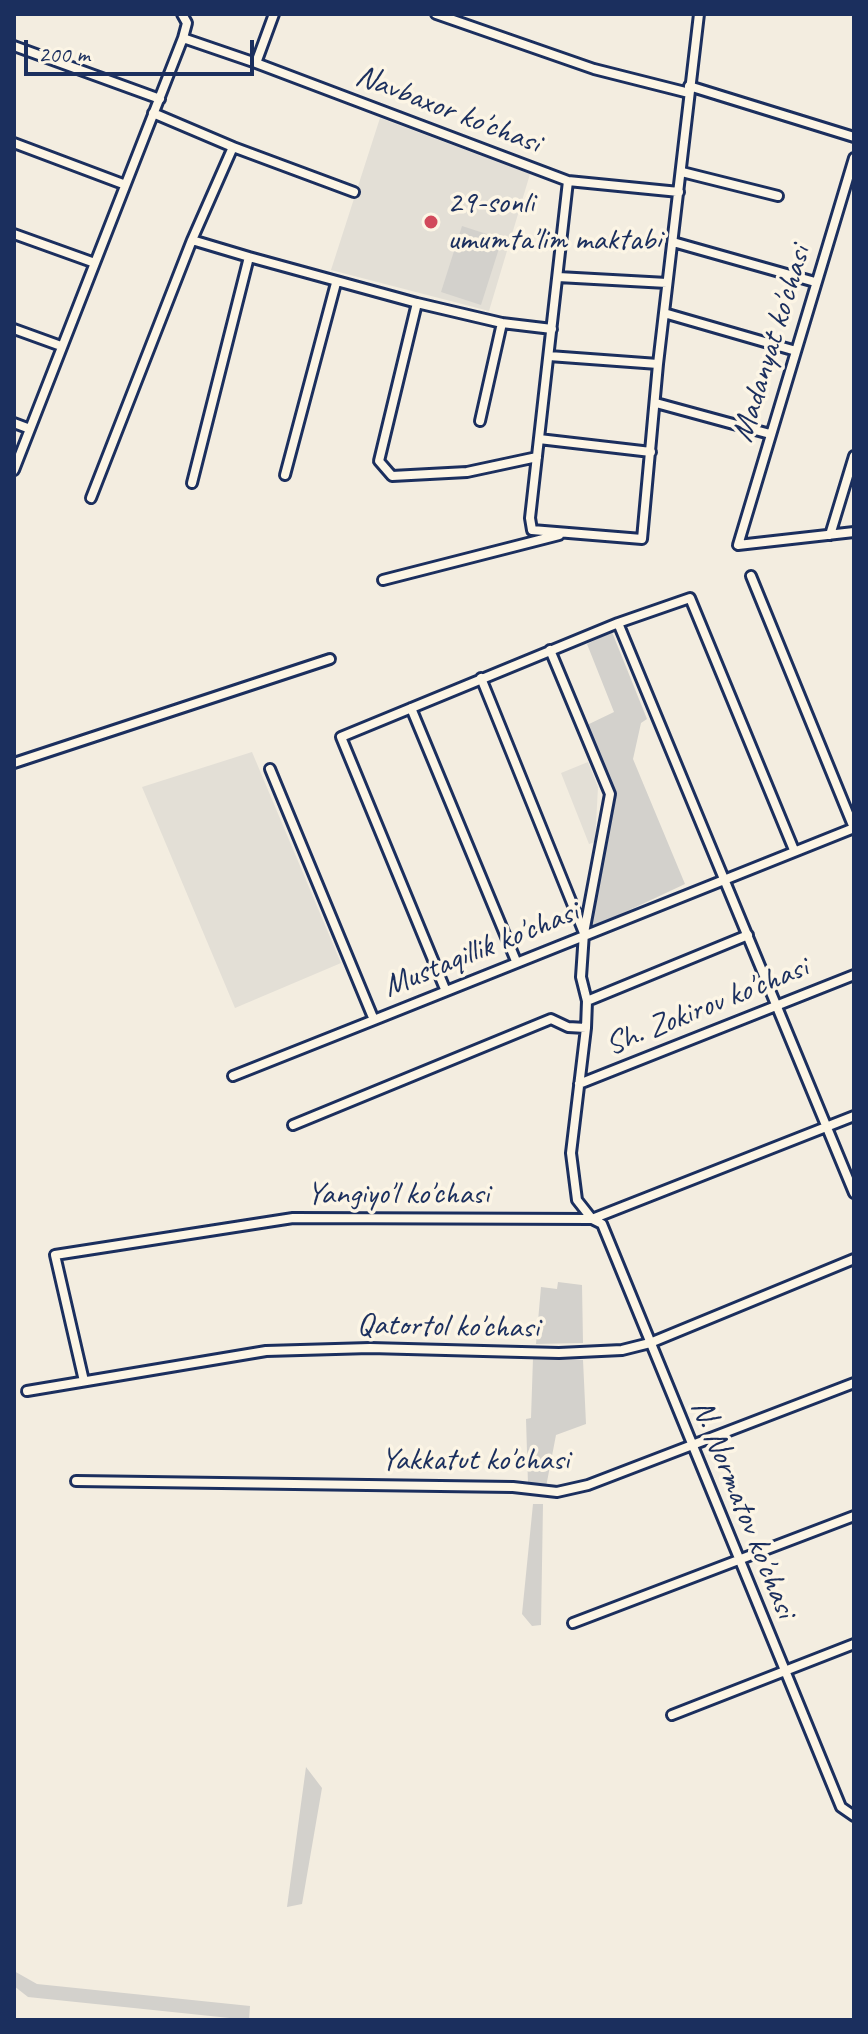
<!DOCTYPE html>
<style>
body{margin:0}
#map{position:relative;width:868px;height:2034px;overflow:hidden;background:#f3ede0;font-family:Caveat,sans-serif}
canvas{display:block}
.frame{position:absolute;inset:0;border:16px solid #1b2f5e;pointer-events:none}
.scale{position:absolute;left:24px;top:40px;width:230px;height:36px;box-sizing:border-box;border:4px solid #1b2f5e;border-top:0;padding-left:10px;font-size:24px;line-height:28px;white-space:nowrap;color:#1b2f5e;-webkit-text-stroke:6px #fcf5e5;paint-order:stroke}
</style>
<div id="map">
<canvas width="868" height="2034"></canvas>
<div class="frame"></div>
<div class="scale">200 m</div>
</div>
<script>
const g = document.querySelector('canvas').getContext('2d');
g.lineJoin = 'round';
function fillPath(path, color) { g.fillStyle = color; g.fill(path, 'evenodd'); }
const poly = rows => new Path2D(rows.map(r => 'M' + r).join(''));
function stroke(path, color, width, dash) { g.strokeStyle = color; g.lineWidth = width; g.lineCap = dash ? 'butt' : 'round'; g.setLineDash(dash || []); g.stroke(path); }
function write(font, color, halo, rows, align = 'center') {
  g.font = font + ' Caveat,sans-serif'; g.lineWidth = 7; g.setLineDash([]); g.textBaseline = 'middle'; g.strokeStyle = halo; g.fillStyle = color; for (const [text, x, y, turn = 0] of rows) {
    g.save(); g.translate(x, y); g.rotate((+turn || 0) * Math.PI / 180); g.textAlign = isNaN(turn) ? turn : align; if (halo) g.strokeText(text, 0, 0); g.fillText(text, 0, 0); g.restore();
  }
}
fillPath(poly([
 [380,118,530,174,489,311,331,270],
 [252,752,341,963,235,1008,142,787],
 [588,762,598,787,595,842,589,844,561,773]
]), '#e3dfd6');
fillPath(poly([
 [462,226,502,239,481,305,441,292],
 [612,632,647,719,641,723,633,759,685,884,589,929,613,792,587,725,614,712,587,644],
 [558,1282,582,1285,583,1343,536,1344,541,1287,557,1289],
 [533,1358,583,1360,586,1424,556,1435,546,1487,528,1484,526,1419,531,1418],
 [533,1504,543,1504,541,1625,532,1626,522,1614],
 [306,1767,322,1788,302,1904,287,1907],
 [14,1971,37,1984,250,2006,249,2020,28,1997,14,1986]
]), '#d3d1cc');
const minor = poly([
 [274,14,256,63,568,181,679,192],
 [436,14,594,69,689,93],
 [183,38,256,63],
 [14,46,160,99],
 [689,86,854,137],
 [14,143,123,184],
 [233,147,354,192],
 [854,158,738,545,854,532],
 [682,172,778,196],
 [568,181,530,518,532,530,642,539,658,364,699,14],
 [14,234,92,262],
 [192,240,249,257,192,483],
 [673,242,815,282],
 [249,257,417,303],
 [558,277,667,283],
 [664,313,796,351],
 [502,323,552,329],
 [14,329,61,346],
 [549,356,658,364],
 [656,403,770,434],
 [480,421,502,323,417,303,379,461,392,476,467,472,537,457],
 [14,423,30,429],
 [539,439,651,452],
 [14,470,183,38,187,23,182,14],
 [285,475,336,283],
 [91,498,192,240,233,147,153,113],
 [830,535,854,456],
 [383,580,559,535],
 [618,623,854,1193],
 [550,650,610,794,584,933,581,977,587,1001,586,1028,571,1153,577,1200,592,1219,602,1224,841,1807,854,1816],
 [481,678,584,933],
 [411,708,516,961],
 [14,763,330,659],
 [270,769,374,1020,854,828,751,576],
 [445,989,341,737,618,623,690,598,794,850],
 [587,1001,748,935],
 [233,1076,374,1020],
 [579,1084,854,975],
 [293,1125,551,1019,568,1027,586,1028],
 [84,1381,55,1255,293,1218,592,1219,854,1116],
 [27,1391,266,1351,370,1348,559,1353,622,1350,650,1343,854,1259],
 [76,1481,513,1487,557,1492,588,1485,854,1383],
 [573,1623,854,1516],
 [672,1715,854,1644]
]);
stroke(minor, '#1b2f5e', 14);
stroke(minor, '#fcf5e5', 8);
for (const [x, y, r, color] of [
 [431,222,8,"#d1495b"]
]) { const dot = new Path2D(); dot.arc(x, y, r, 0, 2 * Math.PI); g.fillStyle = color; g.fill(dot); stroke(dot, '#fcf5e5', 3); }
write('32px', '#1b2f5e', '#fcf5e5', [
 ["Navbaxor ko'chasi",448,110,21],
 ["Madanyat ko'chasi",772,344,-73],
 ["Mustaqillik ko'chasi",481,950,-22],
 ["Sh. Zokirov ko'chasi",707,1007,-22],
 ["Yangiyo'l ko'chasi",398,1195],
 ["Qatortol ko'chasi",448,1327,1],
 ["Yakkatut ko'chasi",475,1461],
 ["N. Normatov ko'chasi",743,1509,68]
]);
write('32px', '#1b2f5e', '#fcf5e5', [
 ["29-sonli",447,204],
 ["umumta'lim maktabi",447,241]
], 'left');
</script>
